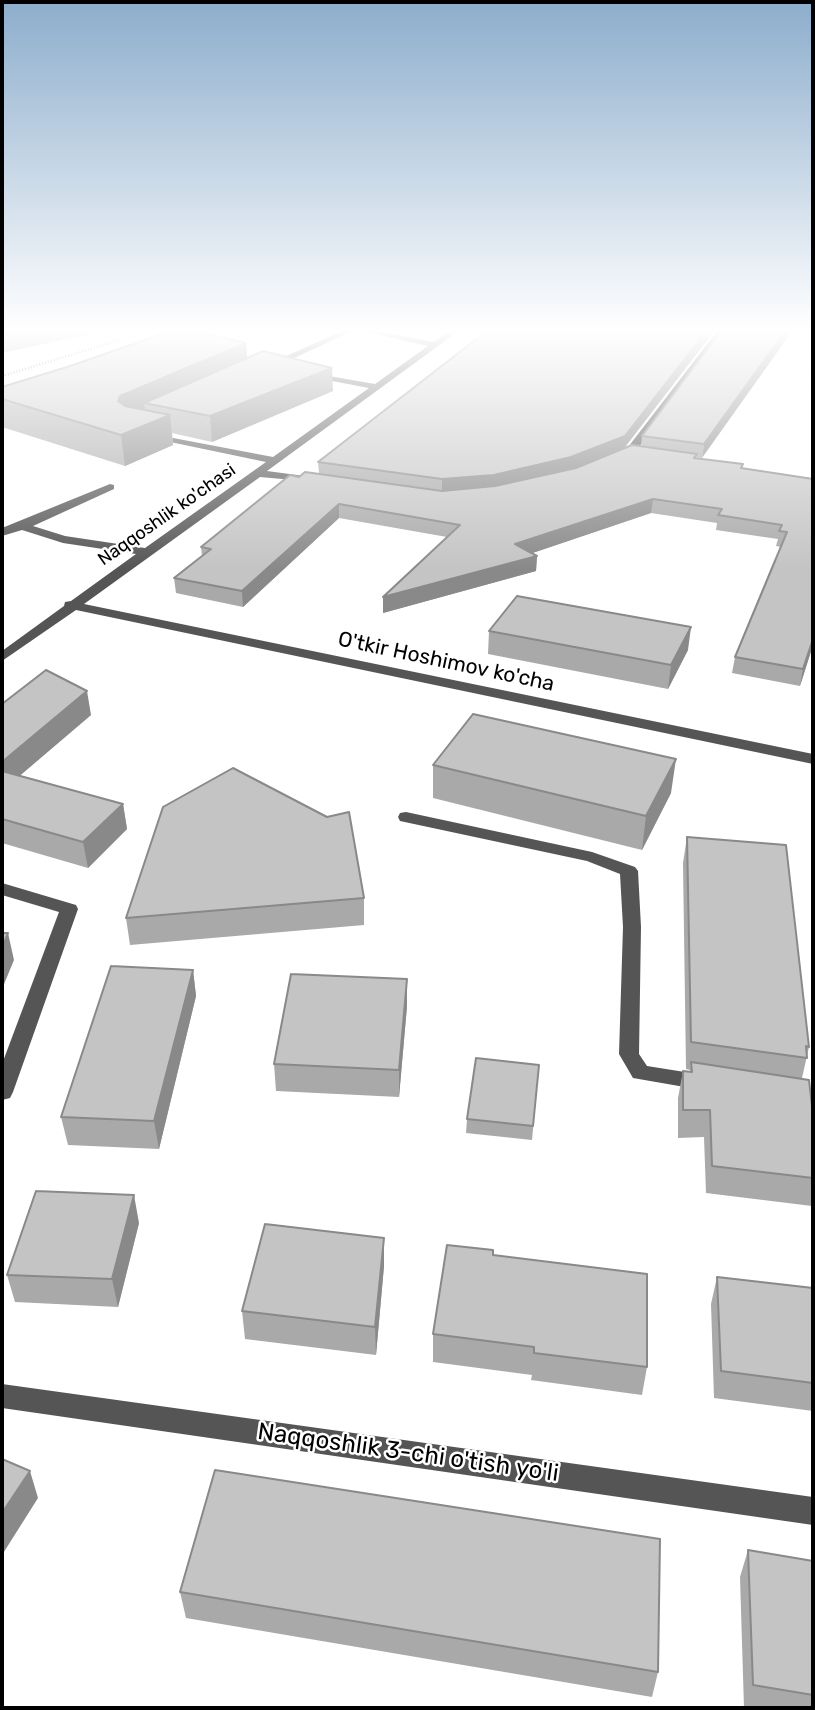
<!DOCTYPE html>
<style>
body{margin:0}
#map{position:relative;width:815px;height:1710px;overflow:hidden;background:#fff;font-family:Rubik,sans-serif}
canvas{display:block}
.frame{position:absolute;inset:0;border:4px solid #000;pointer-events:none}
</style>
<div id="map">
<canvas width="815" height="1710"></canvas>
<div class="frame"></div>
</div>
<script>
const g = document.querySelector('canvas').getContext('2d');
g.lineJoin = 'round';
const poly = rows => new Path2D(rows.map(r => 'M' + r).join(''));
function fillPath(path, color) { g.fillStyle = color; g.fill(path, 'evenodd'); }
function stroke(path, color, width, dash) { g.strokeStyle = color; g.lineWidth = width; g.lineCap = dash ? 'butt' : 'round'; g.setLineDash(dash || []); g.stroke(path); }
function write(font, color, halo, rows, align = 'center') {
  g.font = font + ' Rubik,sans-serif'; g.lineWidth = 5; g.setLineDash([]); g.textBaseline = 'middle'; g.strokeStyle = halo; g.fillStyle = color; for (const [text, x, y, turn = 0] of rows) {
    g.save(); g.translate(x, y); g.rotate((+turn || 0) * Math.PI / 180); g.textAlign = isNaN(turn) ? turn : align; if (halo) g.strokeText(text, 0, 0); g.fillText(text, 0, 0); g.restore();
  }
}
fillPath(poly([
 [39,330,89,330,86,335,2,353,2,337,39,330]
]), '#a3a3a3');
stroke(poly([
 [2,376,152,330]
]), '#777', 2.5, [1, 2]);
fillPath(poly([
 [2,330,27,330,2,336,2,330],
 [344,330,355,330,270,369,262,367,344,330],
 [357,330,374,330,434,342,450,330,460,330,267,471,312,477,318,480,316,482,260,477,84,604,813,754,813,764,76,610,2,661,2,651,64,606,65,602,71,601,136,554,63,543,22,530,2,536,2,528,110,484,114,485,114,489,33,526,65,536,145,548,266,462,151,438,146,435,147,433,273,457,369,388,306,376,306,372,375,384,428,346,357,330],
 [718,330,726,330,633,455,612,461,612,457,625,451,718,330],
 [406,812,592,852,635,867,638,871,641,927,639,1054,647,1066,710,1076,713,1082,710,1088,702,1090,633,1078,619,1054,623,927,620,874,587,861,400,821,398,817,400,813,406,812],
 [2,883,76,905,78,909,13,1092,10,1098,2,1100,2,1064,59,912,2,895,2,883],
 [2,1384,813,1497,813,1525,2,1408,2,1384]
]), '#555');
fillPath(poly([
 [488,330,715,330,624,449,641,447,642,436,722,330,702,458,696,457,696,458,742,468,813,479,813,645,800,686,732,673,735,657,781,547,776,546,778,539,716,530,717,523,651,513,532,553,537,556,536,571,383,613,447,537,339,518,243,607,176,593,174,578,202,556,201,547,299,477,319,474,318,462],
 [246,343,247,358,333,391,212,442,172,433,173,445,125,466,2,427,2,387],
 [489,631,688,650,668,689,488,654],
 [2,704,91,715,19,776,123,804,127,829,88,868,2,843],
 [433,765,671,793,642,850,433,798],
 [687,837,809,1047,802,1078,813,1115,812,1206,706,1193,704,1137,678,1138,678,1098,683,1071,690,1072,690,1070,686,1069,683,863],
 [364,898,364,925,130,945,126,918],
 [193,970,196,996,159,1149,68,1145,61,1117],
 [407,1006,399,1097,276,1091,274,1064],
 [539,1065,532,1140,466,1133,467,1119],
 [139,1223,118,1307,15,1302,7,1275],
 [493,1255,647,1367,642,1395,531,1380,532,1375,433,1362,433,1334],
 [384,1266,376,1355,245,1339,242,1311],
 [717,1277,813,1288,813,1411,714,1398,711,1304],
 [748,1550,813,1561,813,1708,744,1708,740,1577],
 [180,1592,658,1672,652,1697,186,1618]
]), '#a9a9a9');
fillPath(poly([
 [707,330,715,330,623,449,570,470,494,488,442,493,442,479],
 [786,330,793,330,702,458,704,444],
 [246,343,248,370,144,403,146,416,124,426,118,401,120,396],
 [332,368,333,391,212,442,210,416],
 [170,415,173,445,125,466,121,435],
 [653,499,651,513,515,559,515,544],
 [339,504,339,518,243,607,242,591],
 [537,556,536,571,383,613,383,597],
 [691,627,688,650,668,689,671,665],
 [813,639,813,645,800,686,803,669],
 [87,691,91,715,2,791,2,762],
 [676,759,671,793,642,850,646,816],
 [123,804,127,829,88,868,83,842],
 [8,933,14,960,2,989,2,948],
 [193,970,196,996,159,1149,154,1121],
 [407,979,407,1006,399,1097,399,1070],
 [134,1195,139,1223,118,1307,112,1279],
 [384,1238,384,1266,376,1355,375,1327],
 [30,1471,38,1498,2,1555,2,1513]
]), '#898989');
const building = poly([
 [174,330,192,330,246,343,120,396,118,401,125,406,170,415,121,435,2,399,2,387,70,366,174,330],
 [488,330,707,330,625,436,571,457,494,475,442,479,318,462,488,330],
 [722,330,786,330,704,444,642,436,722,330],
 [263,351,332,368,210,416,144,403,263,351],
 [632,445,697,454,694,458,743,464,741,468,813,479,813,639,803,669,735,657,787,532,779,531,782,525,718,515,722,509,653,499,515,544,537,556,383,597,460,525,339,504,242,591,174,578,211,549,201,547,290,475,299,477,305,472,442,491,495,486,576,468,632,445],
 [517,596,691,627,671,665,489,631,517,596],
 [46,670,87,691,2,762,2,704,46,670],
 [473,714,676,759,646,816,433,765,473,714],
 [233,768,327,817,349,812,364,898,126,918,163,807,233,768],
 [2,771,123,804,83,842,2,819,2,771],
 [687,837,786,845,809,1047,806,1046,807,1058,691,1042,687,837],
 [2,933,8,933,2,948,2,933],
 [111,966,193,970,154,1121,61,1117,111,966],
 [291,974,407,979,399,1070,274,1064,291,974],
 [476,1058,539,1065,533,1126,467,1119,476,1058],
 [691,1062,809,1080,813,1115,813,1178,712,1166,710,1110,683,1110,683,1071,692,1072,691,1062],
 [36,1191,134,1195,112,1279,7,1275,36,1191],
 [265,1224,384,1238,375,1327,242,1311,265,1224],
 [447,1245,493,1250,493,1255,647,1274,647,1367,534,1353,534,1347,433,1334,447,1245],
 [717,1277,813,1288,813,1383,721,1371,717,1277],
 [2,1459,30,1471,2,1513,2,1459],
 [215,1470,660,1539,658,1672,180,1592,215,1470],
 [748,1550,813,1561,813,1695,753,1685,748,1550]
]);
fillPath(building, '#c4c4c4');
stroke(building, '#898989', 2);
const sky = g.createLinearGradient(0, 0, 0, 569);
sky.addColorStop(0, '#8cadcc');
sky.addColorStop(0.58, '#fff');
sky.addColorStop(1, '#ffffff00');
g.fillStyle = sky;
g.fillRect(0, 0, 815, 569);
write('18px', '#000', '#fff', [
 ["Naqqoshlik ko'chasi",167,515,-35]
]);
write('21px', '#000', '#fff', [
 ["O'tkir Hoshimov ko'cha",446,662,12]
]);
write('24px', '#000', '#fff', [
 ["Naqqoshlik 3-chi o'tish yo'li",408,1453,8]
]);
</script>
